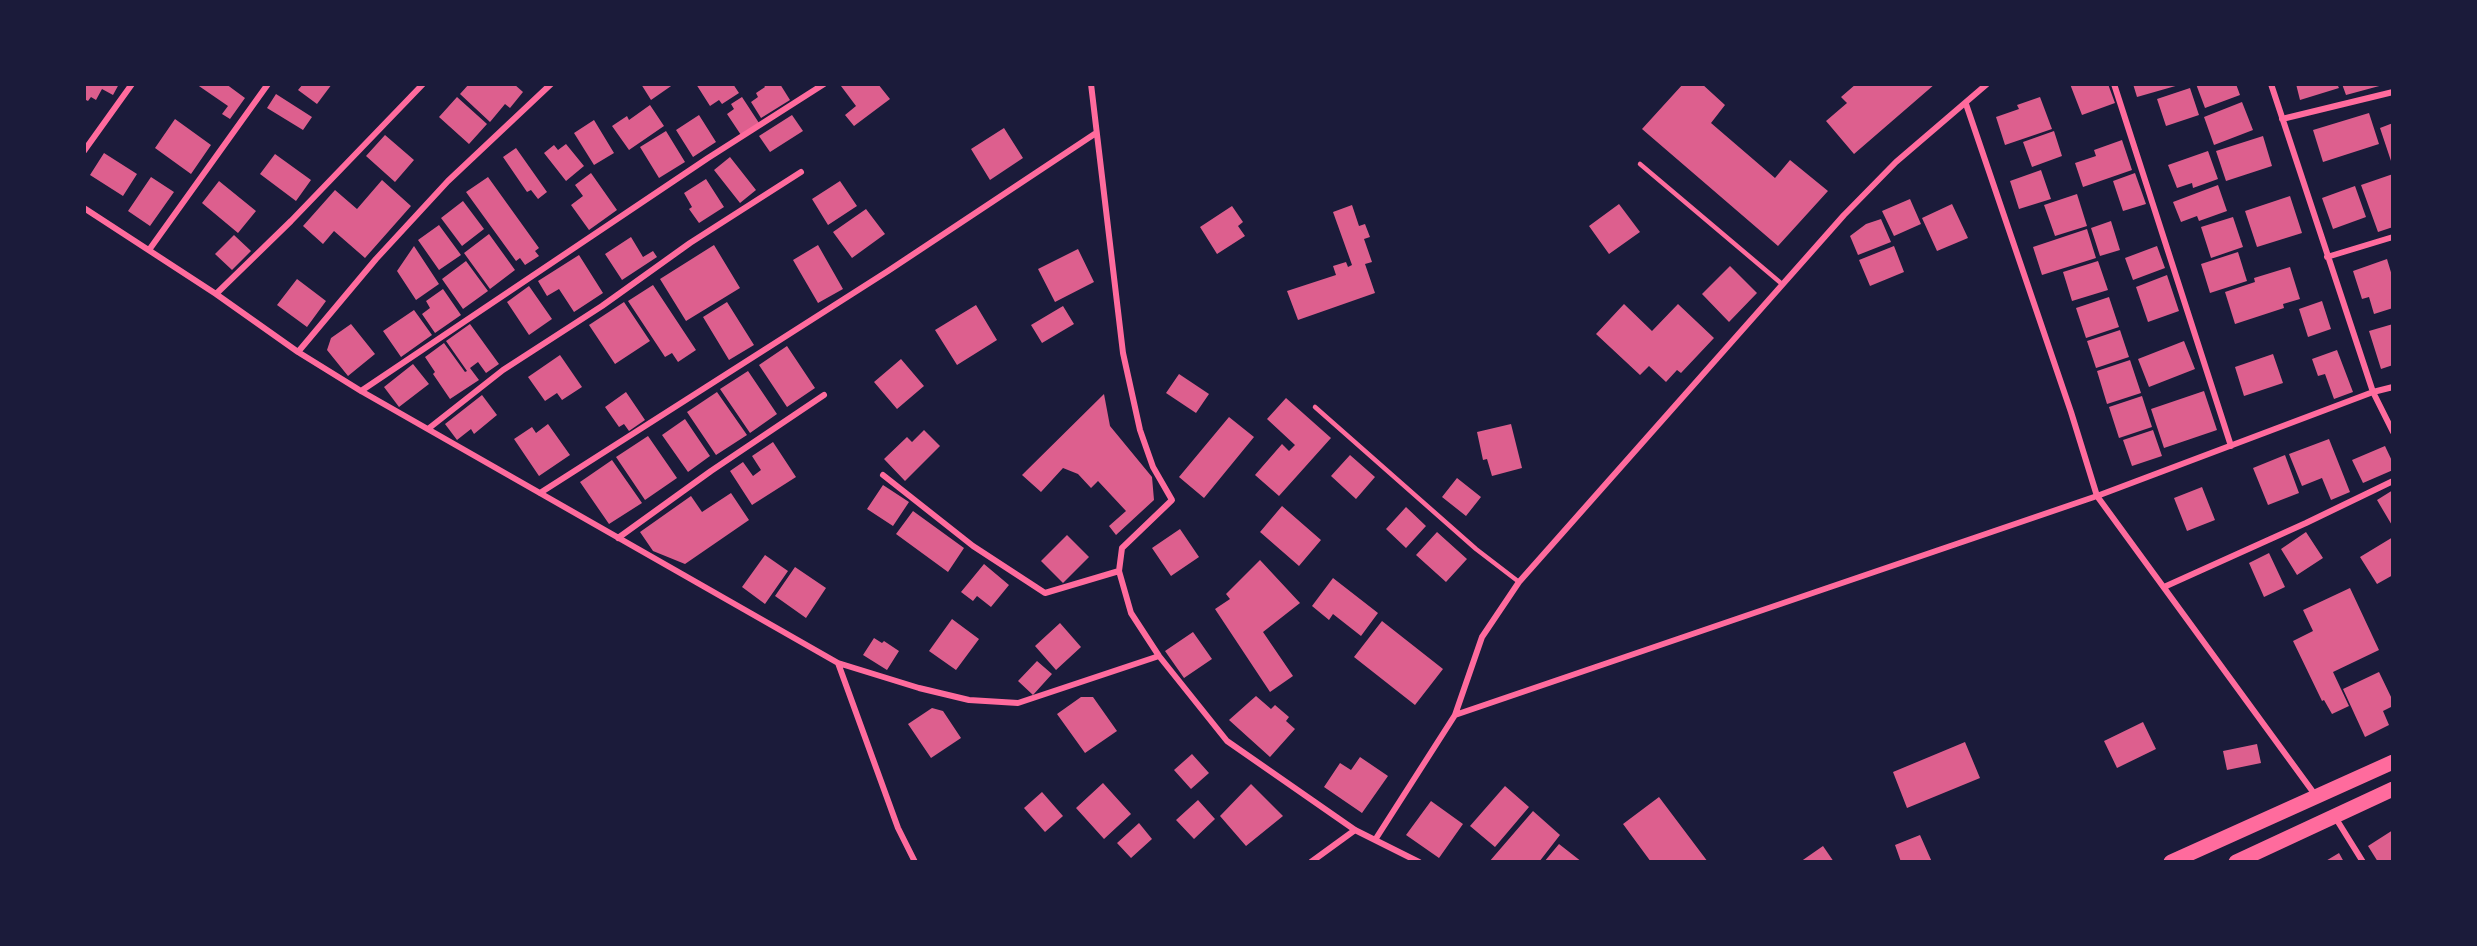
<!DOCTYPE html>
<style>
body{margin:0}
#map{position:relative;width:2477px;height:946px;overflow:hidden;background:#1b1b3a;font-family:Inter,sans-serif}
canvas{display:block}
.frame{position:absolute;inset:0;border:86px solid #1b1b3a;pointer-events:none}
</style>
<div id="map">
<canvas width="2477" height="946"></canvas>
<div class="frame"></div>
</div>
<script>
const g = document.querySelector('canvas').getContext('2d');
g.lineJoin = 'round';
function fillPath(path, color) { g.fillStyle = color; g.fill(path, 'evenodd'); }
const poly = rows => new Path2D(rows.map(r => 'M' + r).join(''));
function stroke(path, color, width, dash) { g.strokeStyle = color; g.lineWidth = width; g.lineCap = dash ? 'butt' : 'round'; g.setLineDash(dash || []); g.stroke(path); }
fillPath(poly([
 [84,84,119,84,113,95,102,89,96,100,91,97,88,101,84,99],
 [196,84,226,84,245,98,230,119,222,114,228,106],
 [303,84,332,84,317,104,298,90],
 [469,84,514,84,523,92,510,108,505,104,490,122,460,94],
 [641,84,674,84,651,100],
 [696,84,733,84,739,93,722,104,719,100,710,106],
 [763,84,780,84,790,100,761,118,751,102,758,97,756,93,765,87],
 [844,84,878,84,890,99,854,126,845,115,856,106,841,86],
 [1683,84,1702,84,1725,105,1711,123,1775,178,1790,160,1828,191,1778,246,1642,129],
 [1856,84,1935,84,1854,154,1826,121,1847,103,1841,97],
 [2070,84,2108,84,2115,103,2082,115],
 [2133,84,2179,84,2179,85,2137,97],
 [2196,84,2236,84,2240,95,2205,108],
 [2296,84,2337,84,2339,88,2300,100],
 [2342,84,2383,84,2383,85,2346,95],
 [2190,88,2199,115,2166,126,2157,99],
 [276,94,312,117,303,130,267,108],
 [457,97,487,124,469,144,439,117],
 [742,97,759,123,741,135,727,114,734,109,731,104],
 [2040,97,2052,129,2005,145,1996,117,2019,109,2017,105],
 [2242,102,2253,130,2214,145,2204,117],
 [650,105,664,126,629,150,612,126,627,116,629,120],
 [2369,113,2379,144,2323,162,2313,130],
 [699,115,716,142,693,157,676,130],
 [792,115,803,131,770,152,759,136],
 [175,119,211,145,191,174,155,148],
 [594,120,614,153,594,165,574,133],
 [2393,123,2393,167,2380,128],
 [1004,128,1023,158,990,180,971,149],
 [666,131,685,162,659,178,640,147],
 [2054,131,2062,156,2032,167,2023,142],
 [385,135,414,160,395,182,366,156],
 [2263,136,2272,166,2226,181,2216,151],
 [2122,140,2132,170,2083,187,2075,163,2096,156,2094,150],
 [566,144,584,166,566,181,544,153,554,145,558,150],
 [516,148,547,192,538,199,531,190,527,192,503,157],
 [2208,151,2218,179,2193,188,2192,183,2177,188,2168,165],
 [104,153,137,174,123,196,90,175],
 [275,154,311,180,296,201,260,174],
 [730,157,756,190,740,203,714,170],
 [2041,170,2051,199,2019,209,2010,181],
 [591,173,617,210,589,230,571,205,583,196,575,185],
 [2135,173,2146,204,2123,211,2113,181],
 [2393,174,2393,227,2378,232,2361,185],
 [151,177,174,192,150,226,128,211],
 [488,177,539,248,535,251,539,256,525,265,520,258,516,261,466,192],
 [706,179,724,207,699,223,689,209,692,207,684,193],
 [382,180,411,206,365,258,334,231,323,244,303,226,335,190,357,209],
 [219,181,256,211,238,233,202,203],
 [840,181,857,206,828,225,812,199],
 [2218,185,2227,211,2199,221,2197,216,2181,222,2173,202],
 [2355,186,2366,217,2333,229,2322,198],
 [2077,194,2087,226,2055,236,2044,205],
 [2290,196,2302,233,2257,247,2245,211],
 [1910,199,1921,224,1894,236,1882,211],
 [463,201,484,229,462,246,441,218],
 [1619,204,1640,232,1609,254,1589,226],
 [1952,204,1968,238,1937,251,1922,218],
 [1352,205,1359,226,1365,224,1370,237,1364,239,1372,262,1365,264,1375,293,1298,320,1287,291,1336,275,1333,266,1346,262,1348,267,1352,265,1333,212],
 [1232,206,1243,222,1238,226,1245,236,1217,254,1200,227],
 [866,209,885,234,852,258,833,232],
 [2233,217,2243,247,2211,258,2201,227],
 [1881,219,1891,242,1858,255,1850,236,1866,224],
 [2111,221,2120,250,2100,256,2091,228],
 [439,225,461,255,439,270,418,240],
 [2087,229,2096,258,2042,275,2033,247],
 [489,234,515,270,490,289,464,253],
 [234,235,251,251,232,270,215,254],
 [631,237,643,257,653,251,657,257,622,280,605,254],
 [714,245,740,288,686,321,660,279],
 [818,245,843,289,818,303,793,260],
 [414,246,439,284,416,300,397,271],
 [1894,246,1904,272,1870,286,1859,260],
 [2157,246,2165,268,2133,280,2125,258],
 [1078,249,1094,282,1055,302,1038,269],
 [2238,252,2247,281,2210,293,2201,264],
 [579,255,603,293,574,312,559,289,547,296,538,281],
 [2387,259,2393,279,2393,308,2374,314,2369,297,2362,299,2353,271],
 [466,261,488,291,463,309,442,279],
 [2098,261,2108,290,2072,301,2063,272],
 [1730,266,1757,293,1729,322,1702,294],
 [2290,267,2300,299,2283,304,2284,308,2235,324,2225,292,2255,282,2254,278],
 [2167,275,2179,311,2148,322,2136,287],
 [297,279,326,301,307,327,277,305],
 [653,285,696,350,678,362,672,353,665,357,628,301],
 [529,286,552,319,529,335,507,302],
 [443,289,461,315,435,333,422,314,430,308,426,301],
 [2109,297,2119,327,2086,338,2076,308],
 [2322,301,2331,329,2308,337,2299,309],
 [624,302,650,341,615,364,589,325],
 [727,302,754,345,729,360,703,317],
 [1624,304,1652,331,1678,304,1714,338,1681,373,1677,370,1666,382,1649,366,1640,375,1596,334],
 [976,305,997,340,957,365,935,330],
 [1063,306,1074,324,1042,343,1031,325],
 [414,310,432,335,401,357,383,331],
 [351,324,375,354,348,376,327,350,331,338],
 [470,324,499,364,486,373,478,362,470,368,479,380,450,399,433,374,435,372,425,357,444,343,465,372,467,371,446,341],
 [2393,324,2393,365,2381,369,2369,331],
 [2120,330,2129,357,2096,368,2087,341],
 [2184,341,2195,369,2149,387,2138,359],
 [787,346,815,388,787,407,759,365],
 [2337,350,2353,392,2334,399,2325,374,2318,376,2312,359],
 [2273,354,2283,383,2244,396,2235,367],
 [560,355,582,387,562,400,557,393,545,401,528,377],
 [901,359,924,386,897,409,874,382],
 [2130,360,2141,393,2107,404,2097,371],
 [413,364,429,384,399,407,384,387],
 [748,371,777,414,750,433,720,389],
 [1179,374,1209,394,1196,413,1166,393],
 [2204,391,2217,430,2164,448,2151,409],
 [626,392,645,420,629,431,624,424,619,427,605,407],
 [717,392,747,435,716,455,687,412],
 [1104,394,1110,426,1152,477,1154,500,1116,535,1109,526,1126,511,1098,481,1091,488,1078,474,1063,468,1041,492,1022,475],
 [482,395,497,415,474,434,471,429,457,440,445,424],
 [2142,396,2152,427,2119,438,2109,407],
 [1286,398,1331,438,1279,496,1255,475,1282,444,1289,451,1295,445,1267,419],
 [1229,417,1254,437,1204,498,1179,477],
 [685,419,710,456,688,472,662,435],
 [548,424,570,455,539,476,514,439,532,427,536,433],
 [1511,424,1522,468,1492,476,1487,459,1483,460,1477,432],
 [924,430,940,446,905,481,884,459,907,437,912,442],
 [2153,430,2162,456,2132,466,2123,440],
 [648,436,677,478,645,500,616,457],
 [2329,439,2350,492,2331,500,2322,478,2302,486,2289,454],
 [773,442,796,477,752,505,730,471,743,462,753,476,761,470,752,456],
 [2385,446,2393,463,2393,470,2363,483,2352,460],
 [1350,455,1375,477,1356,499,1331,476],
 [2285,455,2299,493,2268,505,2253,468],
 [612,460,642,503,609,524,580,482],
 [1457,478,1481,497,1466,516,1442,497],
 [883,485,909,502,893,526,867,509],
 [2202,487,2215,520,2187,531,2174,498],
 [2393,490,2393,527,2377,500],
 [731,493,749,520,685,564,653,551,640,532,691,496,702,512],
 [1282,506,1321,540,1299,566,1260,532],
 [1406,507,1426,526,1406,548,1386,529],
 [913,511,964,548,948,572,896,534],
 [1180,529,1199,557,1171,576,1152,548],
 [1437,532,1467,559,1446,582,1416,555],
 [2306,532,2323,558,2297,575,2281,549],
 [1067,535,1089,557,1063,583,1041,561],
 [2393,537,2393,575,2377,584,2360,557],
 [2269,553,2285,587,2264,597,2249,563],
 [765,555,788,571,765,604,742,587],
 [1260,560,1300,603,1263,632,1293,676,1270,692,1215,609,1230,599,1226,594],
 [984,564,1009,585,991,607,977,596,973,601,961,592],
 [795,567,826,588,806,618,775,596],
 [1333,578,1378,613,1361,636,1333,614,1329,620,1312,606],
 [2350,588,2379,650,2333,672,2349,706,2332,714,2324,700,2322,701,2293,641,2313,631,2303,610],
 [952,619,979,639,956,670,929,651],
 [1382,621,1443,669,1415,705,1354,657],
 [1060,623,1081,647,1056,670,1035,646],
 [1193,632,1212,659,1184,678,1165,651],
 [874,638,882,643,884,641,899,651,887,670,863,655],
 [1037,661,1052,674,1033,695,1018,681],
 [2379,672,2393,701,2393,706,2383,711,2389,725,2365,737,2343,689],
 [1256,696,1271,709,1275,705,1289,717,1286,721,1295,729,1270,757,1229,720],
 [1081,697,1093,697,1117,731,1085,753,1057,714],
 [932,708,943,711,961,738,931,758,908,724],
 [2143,722,2156,749,2117,768,2104,741],
 [1965,742,1980,778,1907,808,1893,772],
 [2257,744,2261,763,2227,770,2223,751],
 [1192,754,1209,773,1191,789,1174,770],
 [1360,757,1388,776,1362,813,1324,787,1340,763,1351,770],
 [1103,783,1131,814,1104,839,1076,808],
 [1251,784,1283,816,1246,846,1220,816],
 [1505,786,1529,807,1495,847,1470,826],
 [1042,792,1063,816,1045,832,1024,808],
 [1659,797,1708,862,1651,862,1623,824],
 [1198,800,1215,819,1194,839,1176,820],
 [1431,801,1463,824,1439,858,1406,835],
 [1533,811,1560,835,1539,862,1489,862],
 [1139,823,1152,839,1131,858,1117,843],
 [2393,830,2393,862,2378,862,2368,846],
 [1920,835,1932,862,1901,862,1895,845],
 [1559,844,1582,862,1544,862],
 [1823,846,1834,862,1800,862],
 [2339,853,2344,862,2324,862]
]), '#dd5f8e');
stroke(poly([
 [1640,164,1782,284],
 [1315,407,1476,549,1519,582]
]), '#ff6b9d', 4.5);
stroke(poly([
 [1091,84,1123,353,1140,430,1153,467,1172,500,1122,548,1119,571,1131,613,1159,656,1227,741,1355,830,1419,862],
 [2114,84,2231,446],
 [2271,84,2373,392,2393,432],
 [1966,104,2071,412,2097,496,2316,796],
 [2282,119,2393,92],
 [84,151,132,84],
 [84,208,216,294,298,352,361,391,838,663,919,688,969,700,1018,703,1159,656],
 [149,250,268,84],
 [2327,257,2393,237],
 [216,294,291,221,423,84],
 [298,352,376,259,448,181,551,84],
 [361,391,708,158,824,84],
 [428,429,503,370,602,306,690,243,801,172],
 [883,475,973,546,1045,593,1119,571],
 [540,493,888,271,1096,133],
 [618,538,711,471,824,395],
 [2164,587,2306,523,2393,481],
 [838,663,898,828,915,862],
 [1455,715,2097,496,2373,392,2393,387],
 [2335,817,2363,862],
 [1375,840,1455,715,1482,637,1519,582,1844,215,1896,162,1987,84],
 [1311,862,1355,830]
]), '#ff6b9d', 6);
stroke(poly([
 [2171,862,2393,762],
 [2236,862,2393,789]
]), '#ff6b9d', 15);
</script>
